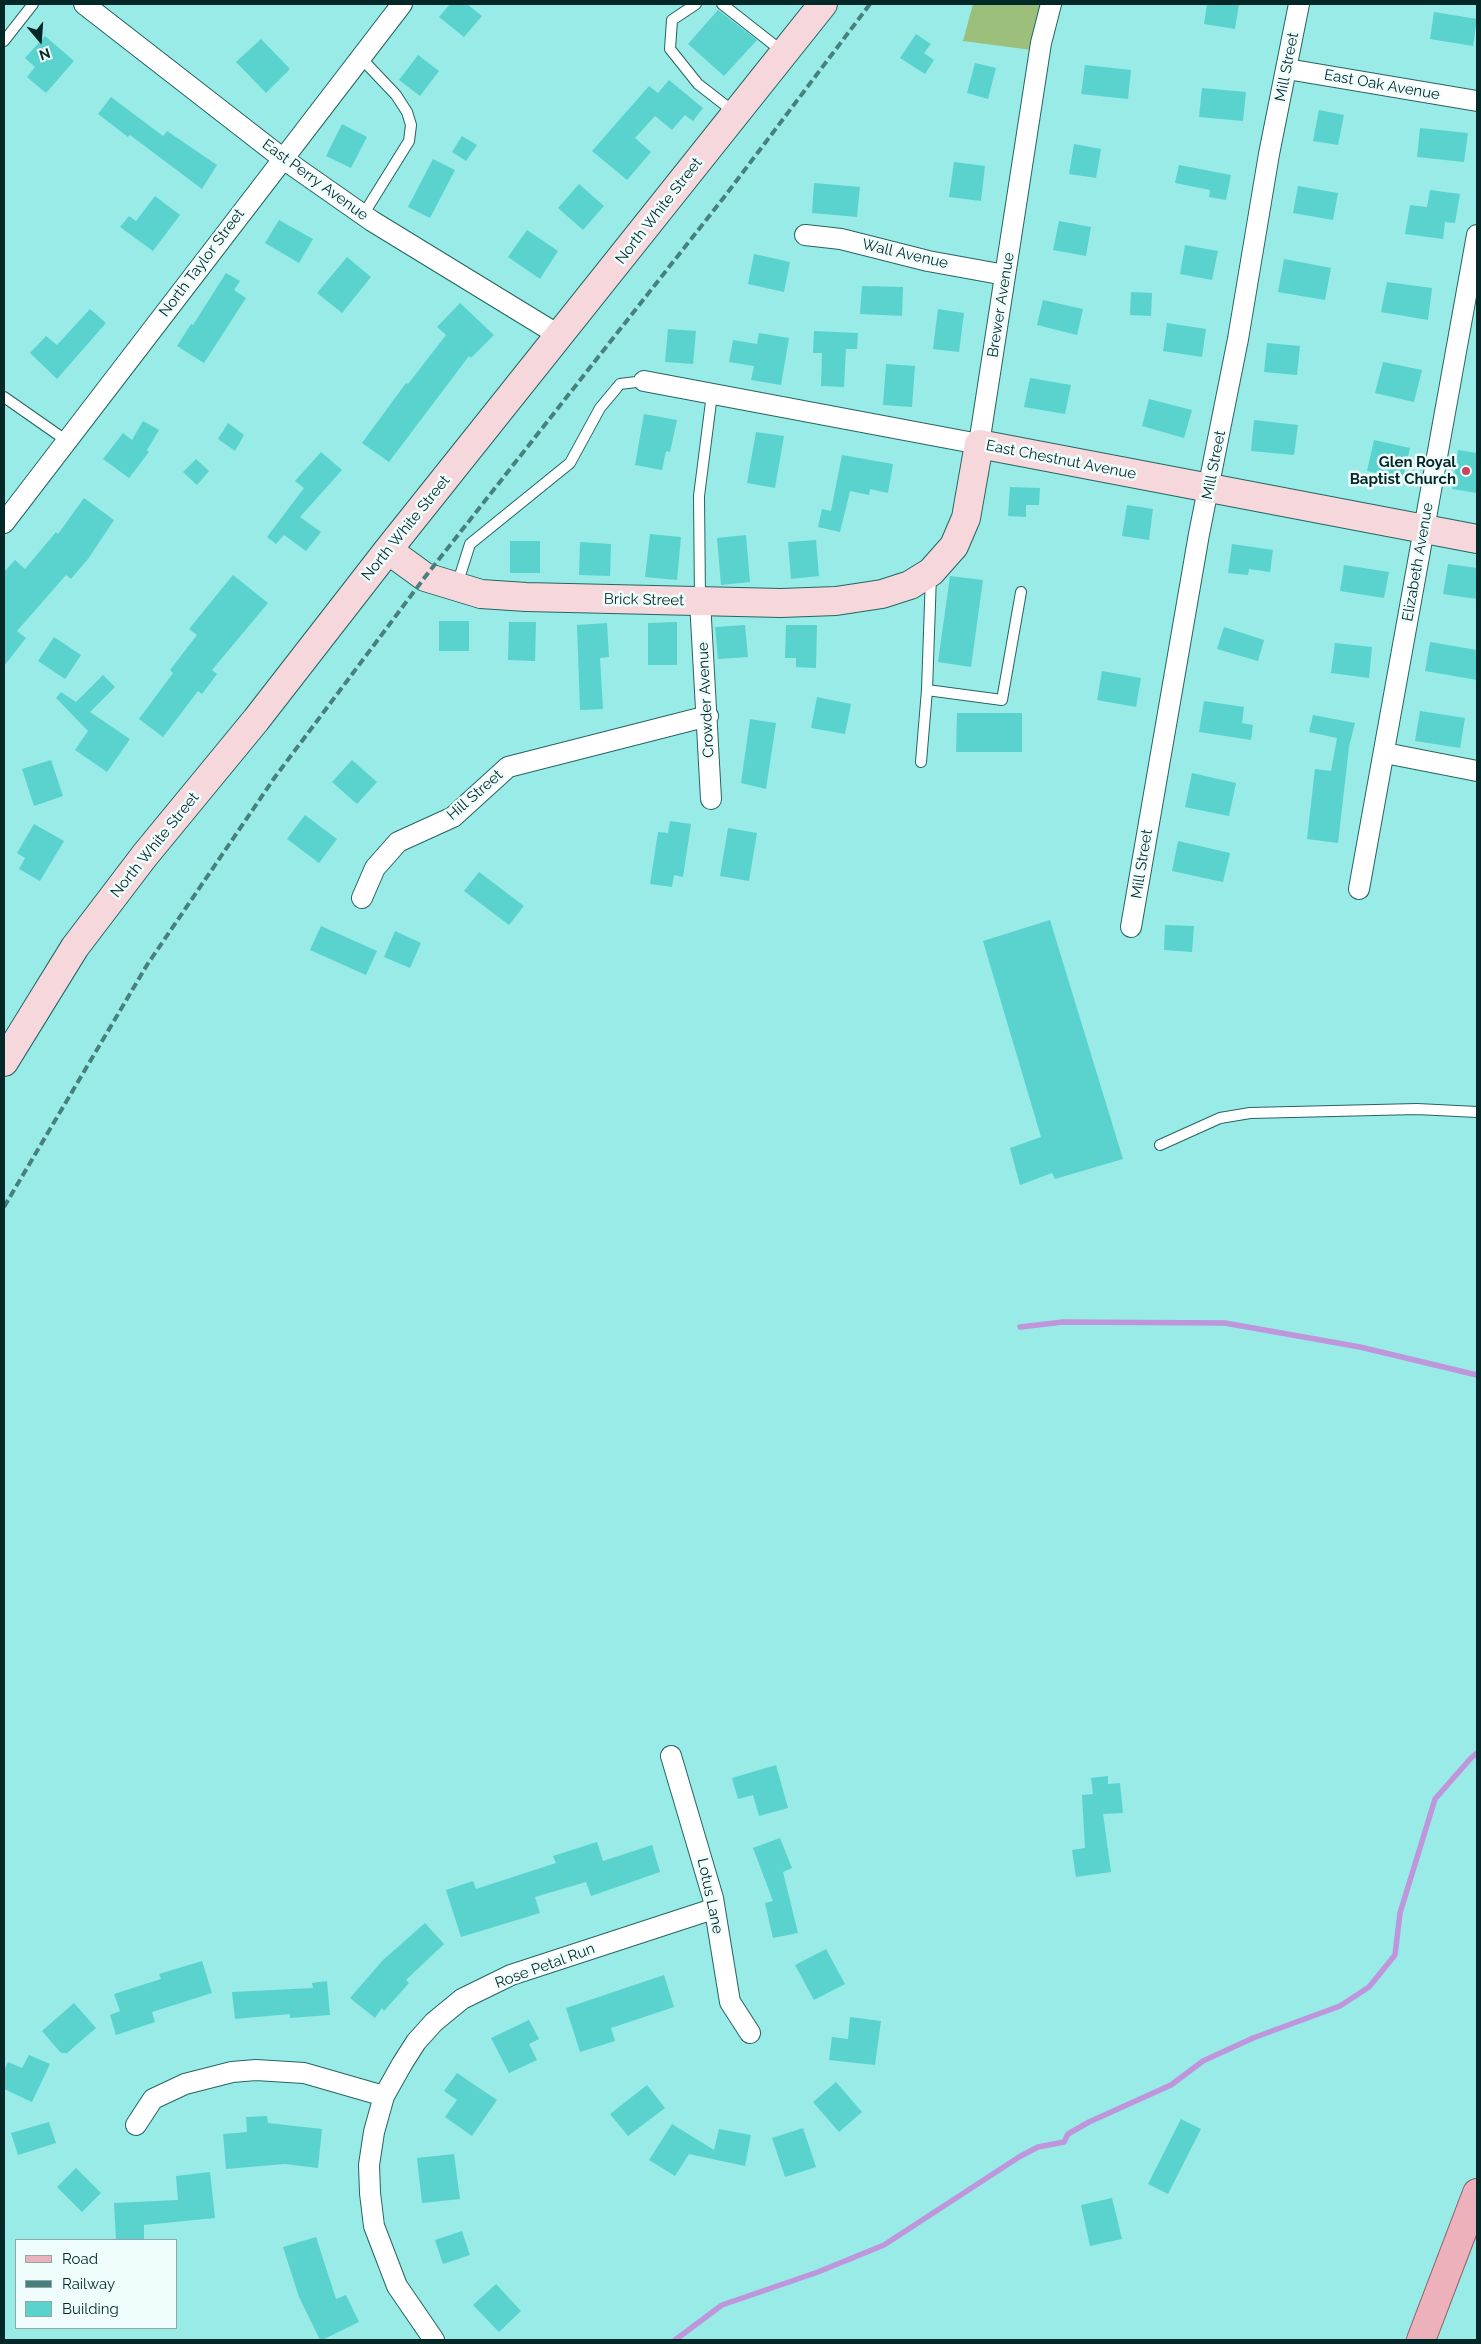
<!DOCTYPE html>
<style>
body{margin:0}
#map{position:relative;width:1481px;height:2344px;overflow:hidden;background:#98ebe6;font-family:Raleway,sans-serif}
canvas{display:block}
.frame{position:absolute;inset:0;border:5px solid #032827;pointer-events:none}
.legend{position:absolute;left:15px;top:2239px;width:162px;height:90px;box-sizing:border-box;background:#effefd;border:1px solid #91a8a7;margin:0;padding:6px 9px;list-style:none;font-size:15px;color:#032827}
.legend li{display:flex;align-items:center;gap:10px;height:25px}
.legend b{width:25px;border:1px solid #91a8a7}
.north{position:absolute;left:15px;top:15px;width:50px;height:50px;-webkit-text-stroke:4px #effefd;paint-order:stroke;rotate:162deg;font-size:14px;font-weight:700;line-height:20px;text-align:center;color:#032827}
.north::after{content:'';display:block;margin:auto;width:18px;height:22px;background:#032827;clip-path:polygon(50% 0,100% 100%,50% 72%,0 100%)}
</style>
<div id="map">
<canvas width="1481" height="2344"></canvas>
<div class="frame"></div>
<ul class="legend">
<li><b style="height:6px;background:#ecb1ba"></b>Road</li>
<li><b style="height:6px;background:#47817f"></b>Railway</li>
<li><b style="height:14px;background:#5ad3ce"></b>Building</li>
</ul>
<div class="north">N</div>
</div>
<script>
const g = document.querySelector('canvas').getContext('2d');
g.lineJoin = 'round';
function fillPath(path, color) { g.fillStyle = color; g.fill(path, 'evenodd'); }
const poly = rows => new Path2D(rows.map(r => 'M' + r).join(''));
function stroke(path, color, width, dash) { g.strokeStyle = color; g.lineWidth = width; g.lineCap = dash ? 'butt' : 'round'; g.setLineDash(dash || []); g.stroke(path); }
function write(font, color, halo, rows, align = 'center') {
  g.font = font + ' Raleway,sans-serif'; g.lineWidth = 5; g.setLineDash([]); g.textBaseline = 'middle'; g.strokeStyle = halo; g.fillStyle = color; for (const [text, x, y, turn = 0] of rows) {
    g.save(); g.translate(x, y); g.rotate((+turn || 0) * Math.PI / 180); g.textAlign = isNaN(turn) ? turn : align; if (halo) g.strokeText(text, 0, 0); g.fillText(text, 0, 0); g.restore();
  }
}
fillPath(poly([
 [973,4,1044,4,1032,50,963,41]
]), '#9cc07b');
stroke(poly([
 [1020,1327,1063,1322,1225,1323,1360,1347,1477,1375],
 [675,2340,722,2305,818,2272,884,2245,1019,2157,1038,2147,1064,2142,1068,2134,1089,2122,1171,2085,1203,2061,1253,2038,1340,2006,1369,1987,1395,1955,1400,1913,1435,1799,1471,1758,1477,1753]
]), '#bf95db', 5.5);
fillPath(poly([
 [450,4,467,4,482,16,464,37,439,17],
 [1207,4,1239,4,1235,29,1204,24],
 [718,10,757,40,724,76,688,44],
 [1434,12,1477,19,1473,46,1430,39],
 [916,34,931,44,924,53,934,60,925,74,900,58],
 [45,36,74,61,46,93,27,77,35,67,25,58],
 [261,39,290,69,266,93,236,62],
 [418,55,439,71,420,96,399,80],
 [975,63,996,68,988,99,967,93],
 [1085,65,1131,70,1128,99,1081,94],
 [669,80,703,108,693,121,685,115,672,130,655,116,635,138,651,152,627,180,592,151,649,86,658,93],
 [1202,88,1246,92,1243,121,1199,117],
 [111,97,163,136,167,131,217,165,202,189,130,135,128,137,98,114],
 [1319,110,1344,115,1338,145,1313,141],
 [342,124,367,137,351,168,326,156],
 [1420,128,1468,133,1464,162,1417,157],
 [462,136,477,145,466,161,452,152],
 [1074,144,1101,149,1096,178,1069,174],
 [433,159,455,170,430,218,408,207],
 [954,162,985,166,981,201,949,197],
 [1179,165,1231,175,1226,200,1209,197,1210,190,1175,183],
 [814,183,860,187,857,217,812,213],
 [579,184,604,206,583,230,558,208],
 [1298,186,1338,193,1333,220,1293,213],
 [1430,190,1460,194,1455,223,1445,222,1443,239,1405,234,1410,205,1427,207],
 [155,196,180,215,153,251,120,227,129,216,136,221],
 [279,220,313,239,299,263,265,243],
 [1059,221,1091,227,1086,256,1053,250],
 [527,230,558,251,540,279,508,257],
 [1185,245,1218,251,1212,280,1180,274],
 [754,254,790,262,784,292,748,284],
 [347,257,371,277,342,313,317,293],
 [1284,259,1331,268,1325,300,1278,292],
 [226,273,240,281,234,290,246,298,204,363,177,346,191,324,193,325],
 [1387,282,1432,288,1428,320,1381,312],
 [862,286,903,287,902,316,860,314],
 [1131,292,1152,293,1151,316,1130,315],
 [1043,300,1083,309,1077,335,1037,325],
 [460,303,494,335,471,358,469,356,389,462,362,443,406,383,408,384,446,335,437,327],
 [90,309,106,323,57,379,30,353,46,336,57,345],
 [938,309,964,313,959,352,933,349],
 [1167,323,1206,329,1202,357,1163,351],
 [668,329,696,331,693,364,665,362],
 [814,331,858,333,857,349,846,349,844,387,821,386,822,353,813,353],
 [759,333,789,338,781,385,751,380,754,366,729,362,733,340,757,344],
 [1267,343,1300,346,1297,375,1264,372],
 [1383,362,1422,370,1414,402,1375,393],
 [886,364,915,366,912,407,883,405],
 [1030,378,1071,385,1065,414,1024,407],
 [1149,399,1192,410,1184,438,1142,426],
 [644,414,677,420,670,452,666,451,662,470,635,465],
 [1254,420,1298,425,1294,455,1251,451],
 [143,421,159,430,147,450,149,452,129,478,103,459,123,433,132,440],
 [228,423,244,435,235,451,218,439],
 [756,432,784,436,775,488,747,483],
 [1374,440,1410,448,1403,479,1367,471],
 [1458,450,1477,453,1477,493,1452,489],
 [321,452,342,470,300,517,321,532,306,551,284,535,276,544,267,537,304,488,295,481],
 [842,455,893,464,888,493,870,489,869,495,850,491,840,532,818,527,822,509,831,511],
 [196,459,209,471,197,485,183,472],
 [1010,487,1040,488,1039,505,1026,505,1026,517,1008,516],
 [84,498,114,520,88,559,71,579,66,575,17,631,26,638,4,666,4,572,15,560,25,569,56,532,58,534],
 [1127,505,1153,509,1149,540,1122,536],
 [650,534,681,537,677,580,645,577],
 [746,535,750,582,721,585,717,538],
 [816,540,819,576,791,579,788,542],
 [510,541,540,541,540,573,510,573],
 [580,542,611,544,610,576,579,575],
 [1232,544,1273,550,1270,572,1249,569,1248,575,1228,573],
 [1448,564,1477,568,1477,599,1443,594],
 [1344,565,1389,572,1384,598,1340,591],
 [233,575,268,603,212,670,217,674,202,694,198,691,163,737,139,719,173,673,170,670,197,635,189,629],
 [950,576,983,580,971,667,938,662],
 [439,621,469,621,469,651,439,651],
 [509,622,536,622,535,661,508,660],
 [677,622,677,665,648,665,648,623],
 [607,623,609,657,600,658,603,709,580,710,577,625],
 [745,625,748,657,718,659,715,627],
 [786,625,817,625,816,668,796,667,796,658,785,658],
 [1224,627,1264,640,1258,661,1217,649],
 [54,637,81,655,65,679,38,661],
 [1430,642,1477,650,1477,680,1425,671],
 [1335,643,1372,647,1369,678,1331,673],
 [1102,671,1141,678,1136,707,1097,700],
 [103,675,115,687,90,712,130,739,107,772,75,750,88,731,56,698,61,692,76,702],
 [817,697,851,704,845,734,811,728],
 [1204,701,1244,707,1242,723,1253,725,1251,740,1199,732],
 [1420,711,1465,718,1460,748,1415,741],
 [957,713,1022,713,1022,752,956,752],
 [1313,715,1355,723,1349,747,1338,843,1307,839,1315,769,1331,771,1337,738,1309,732],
 [750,719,776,723,766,789,741,783],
 [51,760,63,796,34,806,22,769],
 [352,760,377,782,357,804,332,782],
 [1192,773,1236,783,1229,816,1185,807],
 [305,815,337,839,319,863,287,839],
 [670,821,691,824,683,877,674,875,672,887,650,884,658,832,668,833],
 [34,824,64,841,40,881,19,869,25,858,17,853],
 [728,828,757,833,749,881,720,876],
 [1178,841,1230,853,1223,882,1172,871],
 [479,872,524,906,509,925,464,891],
 [1050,920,1123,1159,1055,1179,1052,1173,1020,1185,1010,1148,1041,1137,983,941],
 [1165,925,1194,926,1192,952,1164,950],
 [321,926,377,951,366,975,310,950],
 [395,931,421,943,410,968,384,957],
 [776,1765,788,1808,759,1816,753,1795,738,1799,732,1778],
 [1108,1776,1108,1784,1120,1783,1123,1813,1103,1814,1111,1872,1076,1877,1072,1850,1085,1848,1082,1795,1093,1794,1091,1778],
 [780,1838,792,1868,783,1872,798,1933,773,1938,765,1903,773,1901,753,1848],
 [597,1842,603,1861,652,1845,660,1872,591,1896,586,1882,535,1897,540,1913,461,1937,446,1890,473,1881,476,1889,556,1863,553,1856],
 [425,1923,444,1944,406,1980,409,1983,384,2011,382,2008,375,2018,350,1998,383,1960],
 [826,1949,845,1984,814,2000,795,1965],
 [202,1961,212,1993,152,2012,155,2022,116,2035,110,2015,120,2011,114,1994,161,1979,159,1974],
 [664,1975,674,2007,611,2028,615,2041,580,2052,566,2008],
 [327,1981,330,2015,290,2018,290,2014,235,2019,232,1992,313,1988,312,1983],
 [74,2003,96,2028,67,2053,61,2053,42,2031],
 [850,2017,881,2021,875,2065,829,2060,832,2037,848,2039],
 [529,2020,539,2039,529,2044,537,2060,509,2073,491,2038],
 [29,2055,50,2064,32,2102,4,2089,4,2071,8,2062,22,2068],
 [457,2073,497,2100,472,2136,445,2117,457,2100,444,2091],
 [836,2082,862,2112,839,2132,813,2102],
 [647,2085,665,2108,628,2136,610,2114],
 [267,2116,268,2123,322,2129,318,2168,285,2164,226,2169,223,2134,247,2132,246,2117],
 [1181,2119,1201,2129,1168,2194,1148,2184],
 [49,2122,56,2143,18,2155,11,2133],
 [672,2124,714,2150,719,2129,751,2135,745,2166,689,2154,675,2176,649,2160],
 [803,2128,816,2167,785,2177,772,2138],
 [454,2154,460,2199,422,2203,417,2158],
 [76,2168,101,2193,82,2212,57,2187],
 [210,2172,215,2218,144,2225,144,2240,116,2240,114,2203,178,2200,176,2176],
 [1112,2198,1122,2239,1090,2246,1081,2205],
 [462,2231,470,2255,443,2264,435,2240],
 [316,2237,336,2299,346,2295,359,2322,322,2340,320,2340,299,2297,283,2247],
 [496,2284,521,2311,499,2332,473,2305]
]), '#5ad3ce');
const lane = poly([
 [696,4,672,20,670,49,698,84,734,112],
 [722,4,783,52],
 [4,41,33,4],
 [360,57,396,95,407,112,411,125,409,141,363,215],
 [4,397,67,441],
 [457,585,470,544,570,463,600,408,620,384,644,381],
 [700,600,699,496,712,394],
 [927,690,1002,700,1021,592],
 [921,762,927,690,931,575],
 [1160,1145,1220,1118,1250,1113,1417,1109,1477,1112]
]);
const street = poly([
 [84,4,282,158,372,221,560,336],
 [1287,69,1477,101],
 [805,235,841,239,928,261,1005,275],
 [644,381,979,444,1041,43,1051,4],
 [4,523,402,4],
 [700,601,711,799],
 [1385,753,1477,771],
 [1359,889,1477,235],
 [362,898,375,868,398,842,453,817,508,767,708,716],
 [1131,927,1199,534,1238,339,1269,154,1299,4],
 [671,1756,713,1898,730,2002,750,2033],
 [136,2125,153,2099,185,2084,232,2072,256,2070,304,2073,384,2096],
 [434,2340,397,2286,374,2226,370,2193,369,2165,374,2132,384,2096,402,2064,416,2042,434,2022,462,1999,511,1975,713,1909]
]);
const secondary = poly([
 [388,550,425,577,481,594,526,597,781,603,836,601,882,594,910,585,931,572,954,546,966,518,979,444,1477,539],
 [4,1062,75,947,145,855,256,720,388,550,823,4]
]);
const primary = poly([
 [1421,2340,1477,2193]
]);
stroke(lane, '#256562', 12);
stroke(street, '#256562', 22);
stroke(secondary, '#256562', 30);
stroke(primary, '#935f69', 30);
stroke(lane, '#fff', 10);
stroke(street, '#fff', 20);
stroke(secondary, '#f6d8dc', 28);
stroke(primary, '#ecb1ba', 28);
stroke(poly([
 [4,1207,147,965,275,777,425,577,725,196,870,4]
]), '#47817f', 4, [8, 4]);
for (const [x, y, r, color] of [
 [1466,471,5,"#cf3f60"]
]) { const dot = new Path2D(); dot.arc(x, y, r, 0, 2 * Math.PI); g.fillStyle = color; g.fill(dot); stroke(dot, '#effefd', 2); }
write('15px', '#032827', '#effefd', [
 ["Mill Street",1287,67,-79],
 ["East Oak Avenue",1382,85,10],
 ["East Perry Avenue",315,180,36],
 ["North White Street",659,211,-52],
 ["Wall Avenue",905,254,13],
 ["North Taylor Street",202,263,-53],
 ["Brewer Avenue",1001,305,-81],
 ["East Chestnut Avenue",1061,460,11],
 ["Mill Street",1214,465,-79],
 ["North White Street",406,528,-51],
 ["Elizabeth Avenue",1418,562,-80],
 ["Brick Street",644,600,1],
 ["Crowder Avenue",706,700,-93],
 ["Hill Street",475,795,-41],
 ["North White Street",155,845,-51],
 ["Mill Street",1142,864,-81],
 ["Lotus Lane",710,1896,78],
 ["Rose Petal Run",545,1966,-20]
]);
write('bold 15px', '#032827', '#effefd', [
 ["Glen Royal",1456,462],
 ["Baptist Church",1456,479]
], 'right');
</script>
